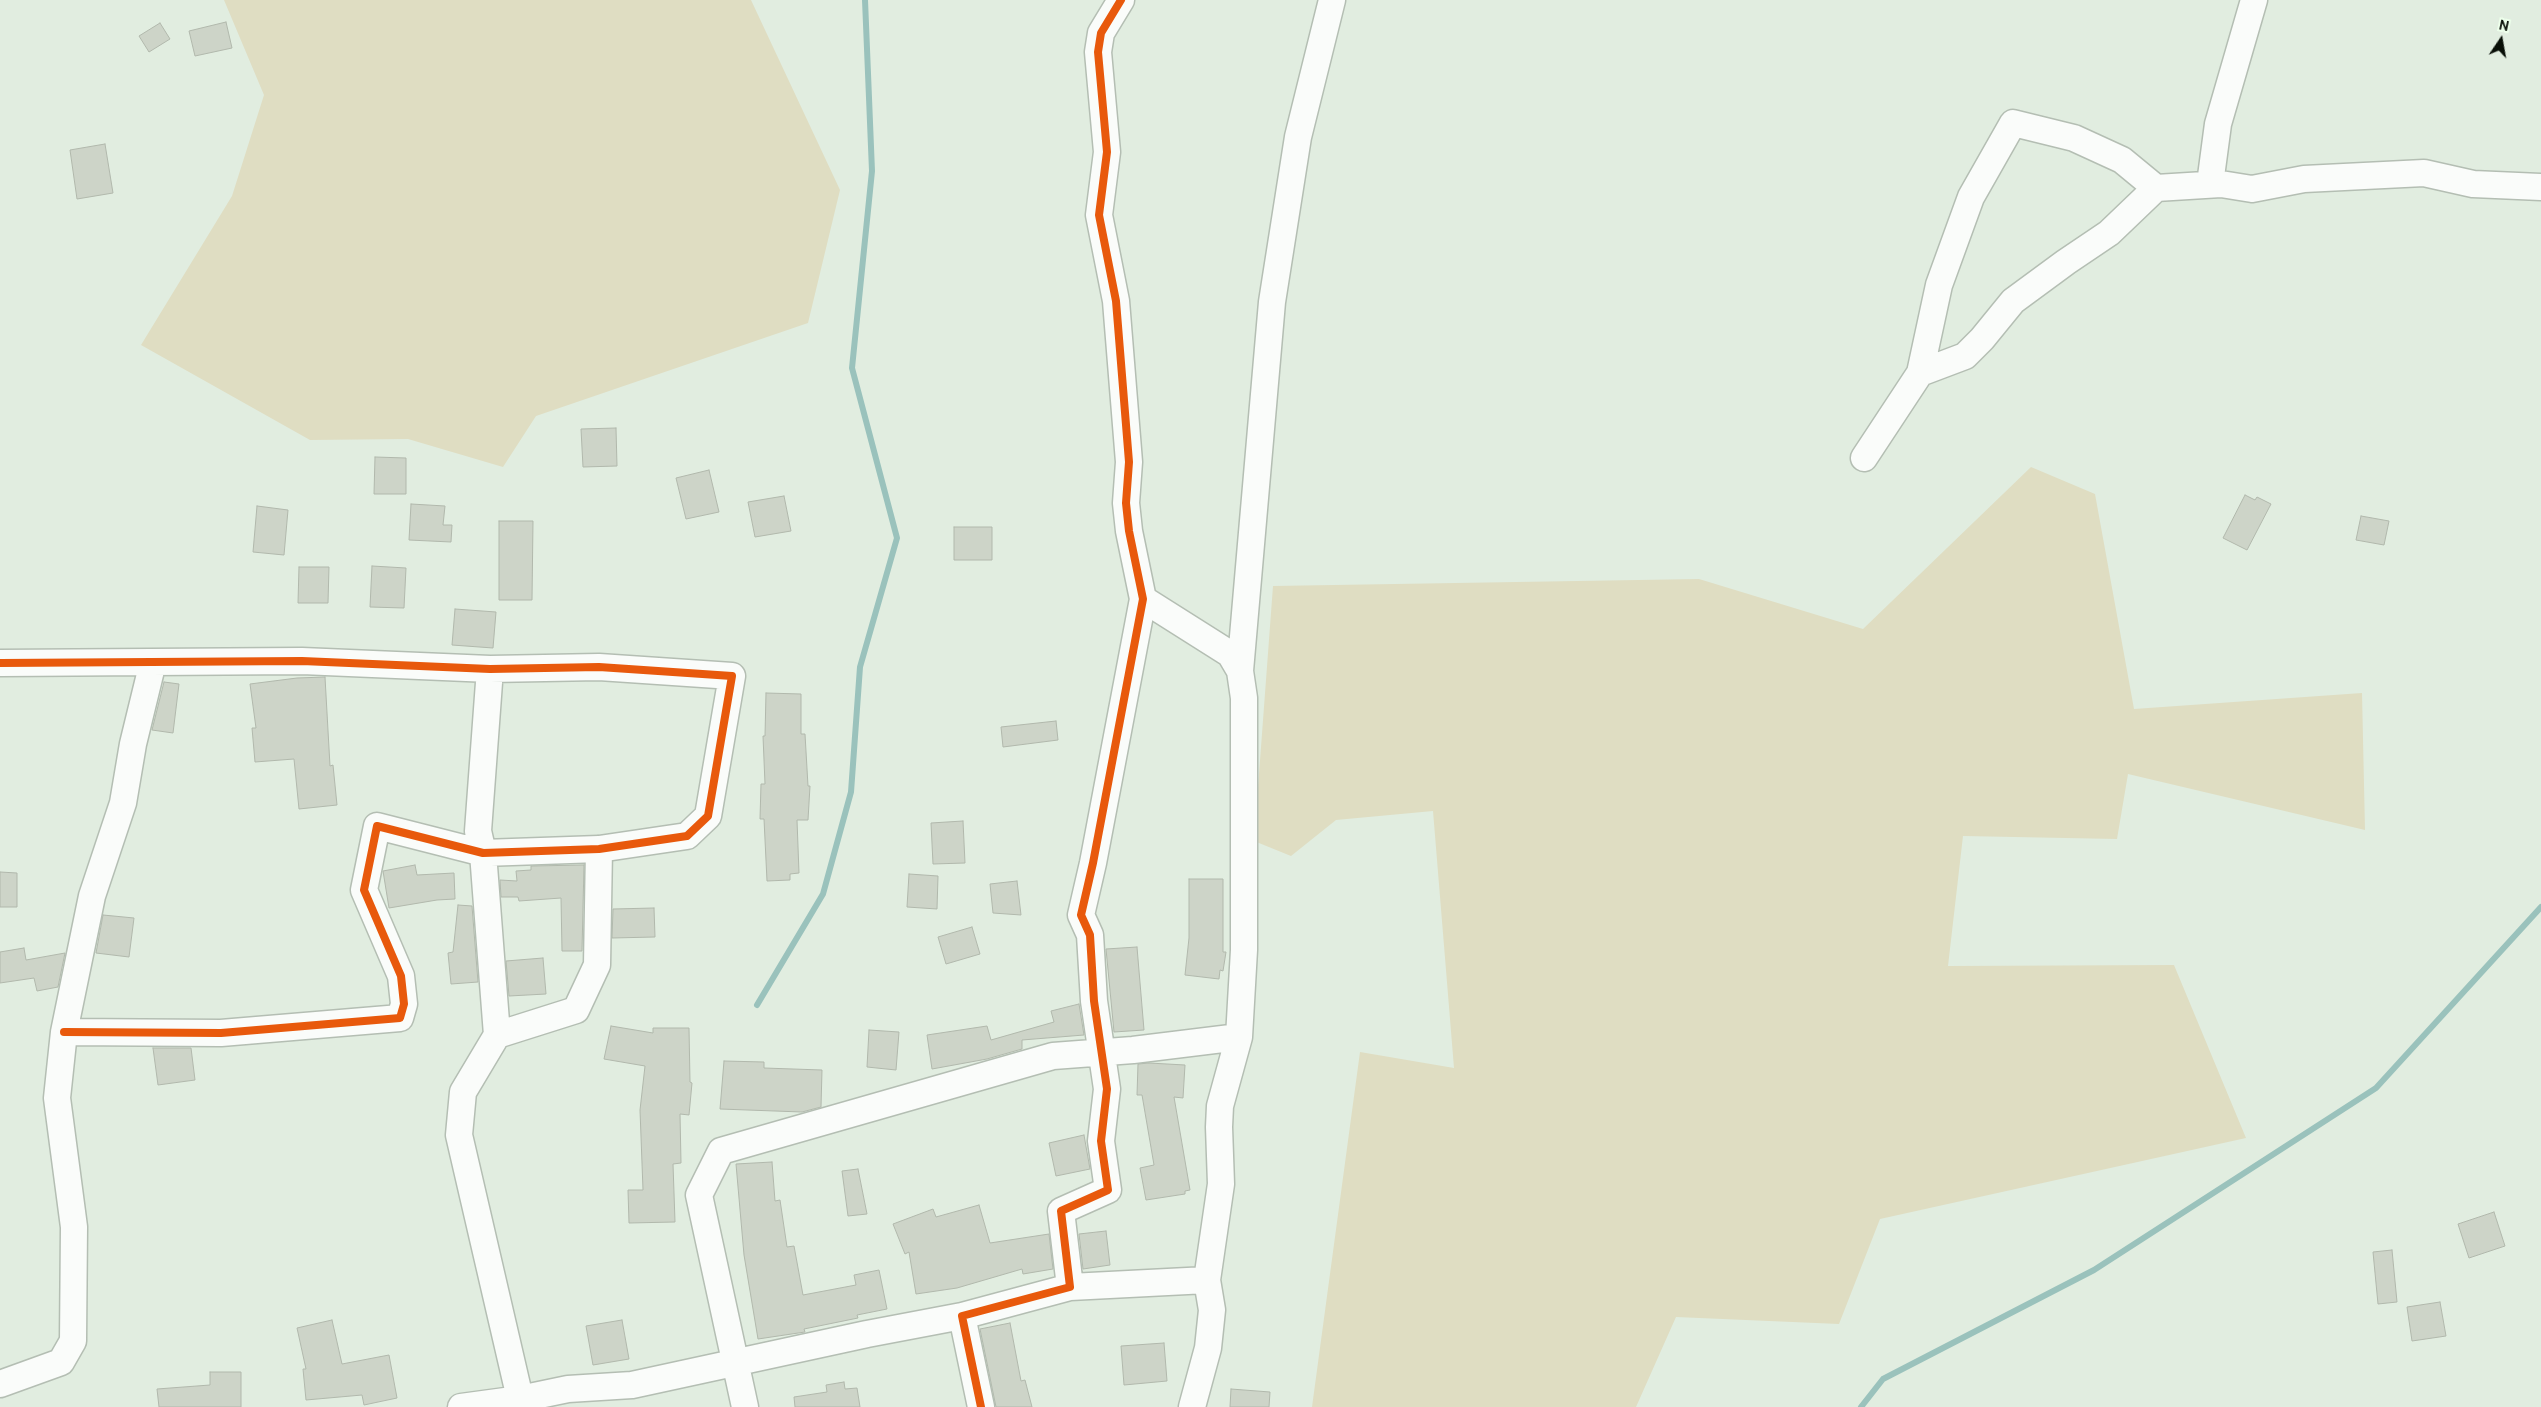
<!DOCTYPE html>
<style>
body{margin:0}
#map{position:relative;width:2541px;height:1407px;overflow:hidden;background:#e1ede0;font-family:Cabin,sans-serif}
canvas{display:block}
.north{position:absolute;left:2476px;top:15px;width:50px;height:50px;-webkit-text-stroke:4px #edffeb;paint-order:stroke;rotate:12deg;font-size:14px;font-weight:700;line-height:20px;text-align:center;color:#080f07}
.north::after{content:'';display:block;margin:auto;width:18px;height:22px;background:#080f07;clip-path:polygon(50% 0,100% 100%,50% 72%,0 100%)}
</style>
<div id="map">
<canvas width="2541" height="1407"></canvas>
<div class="north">N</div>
</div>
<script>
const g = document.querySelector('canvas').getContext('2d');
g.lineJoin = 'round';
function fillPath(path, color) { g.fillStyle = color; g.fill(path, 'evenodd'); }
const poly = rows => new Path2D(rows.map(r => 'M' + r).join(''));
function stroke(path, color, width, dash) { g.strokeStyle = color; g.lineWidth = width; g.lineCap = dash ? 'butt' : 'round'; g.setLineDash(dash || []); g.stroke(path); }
fillPath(poly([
 [224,0,751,0,840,190,808,323,536,416,503,467,408,439,310,440,141,345,232,196,264,95],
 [2031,467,2095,494,2134,709,2362,693,2365,830,2128,774,2117,839,1963,836,1948,966,2174,965,2246,1138,1880,1219,1839,1324,1676,1317,1636,1407,1312,1407,1360,1052,1454,1068,1433,811,1336,820,1291,856,1254,841,1273,586,1699,579,1863,629]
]), '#dfddc2');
stroke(poly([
 [757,1005,823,894,851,792,860,667,897,538,852,368,872,171,865,0],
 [1861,1407,1883,1379,2094,1270,2376,1088,2541,907]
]), '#9ac2bc', 6);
const building = poly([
 [226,22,232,48,195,56,189,31,226,22],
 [160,23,170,39,149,52,139,36,160,23],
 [105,144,113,193,77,199,70,150,105,144],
 [616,428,617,466,583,467,581,429,616,428],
 [375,457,406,458,406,494,374,494,375,457],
 [709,470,719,512,686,519,676,478,709,470],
 [2245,495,2255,500,2257,497,2271,504,2247,550,2223,538,2245,495],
 [784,496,791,531,755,537,748,502,784,496],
 [411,504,445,506,443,525,452,525,451,542,409,540,411,504],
 [257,506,288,510,284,555,253,552,257,506],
 [2361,516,2389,521,2384,545,2356,540,2361,516],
 [499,521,533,521,532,600,499,600,499,521],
 [954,527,992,527,992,560,954,560,954,527],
 [372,566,406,568,404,608,370,607,372,566],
 [299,567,329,567,328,603,298,603,299,567],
 [455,609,496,612,493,648,452,645,455,609],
 [325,677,330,766,333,765,337,805,299,809,294,759,255,762,252,728,256,728,250,684,297,678,325,677],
 [164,682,179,684,173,733,152,730,164,682],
 [766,693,801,694,801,734,805,734,808,786,810,786,808,820,797,820,799,873,790,874,790,880,767,881,764,819,760,819,761,784,765,784,763,736,765,736,766,693],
 [1056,721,1058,740,1003,747,1001,727,1056,721],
 [963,821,965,863,933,864,931,823,963,821],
 [415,865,417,875,454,873,455,899,437,900,389,908,383,871,415,865],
 [584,865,582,951,562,951,561,898,519,901,518,897,501,897,500,880,517,881,516,871,531,870,531,866,584,865],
 [0,872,17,873,17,907,0,907,0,872],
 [909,874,938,876,937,909,907,907,909,874],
 [1189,879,1223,879,1223,952,1226,952,1223,971,1220,970,1219,979,1185,975,1189,938,1189,879],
 [1017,881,1021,915,993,913,990,884,1017,881],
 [458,905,472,906,478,982,451,984,448,953,453,952,458,905],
 [654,908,655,937,612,938,613,909,654,908],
 [103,915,134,918,129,957,96,953,103,915],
 [972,927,980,954,946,964,938,937,972,927],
 [1137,947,1144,1030,1114,1032,1106,949,1137,947],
 [24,948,26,960,65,953,58,987,37,991,34,978,0,983,0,952,24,948],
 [543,958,546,994,509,996,506,961,543,958],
 [1079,1004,1084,1035,1022,1040,1022,1049,987,1059,932,1069,927,1035,987,1026,991,1040,1054,1022,1051,1011,1079,1004],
 [611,1026,653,1033,653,1028,689,1028,690,1082,692,1083,689,1115,680,1114,681,1163,673,1164,675,1222,629,1223,628,1190,643,1190,640,1110,645,1066,604,1059,611,1026],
 [869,1030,899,1032,896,1070,867,1067,869,1030],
 [153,1048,191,1048,195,1080,158,1085,153,1048],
 [724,1061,764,1062,764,1068,822,1070,821,1107,802,1112,720,1109,724,1061],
 [1149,1063,1185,1065,1183,1098,1174,1097,1190,1190,1185,1191,1185,1194,1146,1200,1140,1168,1154,1165,1142,1095,1137,1095,1138,1064,1149,1063],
 [1084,1135,1090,1169,1056,1176,1049,1143,1084,1135],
 [772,1162,775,1201,780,1200,787,1247,794,1246,803,1295,856,1285,854,1275,879,1270,887,1309,857,1315,858,1318,804,1329,805,1332,758,1339,744,1255,736,1164,772,1162],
 [858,1169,867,1214,848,1216,842,1171,858,1169],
 [979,1205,990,1243,1049,1234,1053,1269,1023,1274,1022,1269,957,1288,916,1294,909,1252,905,1254,893,1224,933,1209,936,1217,979,1205],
 [2494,1212,2505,1246,2469,1258,2458,1224,2494,1212],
 [1106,1231,1110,1265,1083,1269,1079,1234,1106,1231],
 [2392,1250,2397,1302,2378,1304,2373,1252,2392,1250],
 [2440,1302,2446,1336,2412,1341,2407,1307,2440,1302],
 [332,1320,342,1364,389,1355,397,1398,364,1405,362,1395,306,1400,303,1369,306,1369,297,1328,332,1320],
 [622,1320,629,1359,593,1365,586,1326,622,1320],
 [1010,1323,1021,1381,1025,1380,1032,1407,996,1407,980,1329,1010,1323],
 [1164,1343,1167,1381,1124,1385,1121,1346,1164,1343],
 [210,1372,241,1372,241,1407,159,1407,157,1389,210,1385,210,1372],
 [844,1382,845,1389,857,1388,860,1407,795,1407,794,1397,827,1392,826,1385,844,1382],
 [1231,1389,1270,1392,1269,1407,1230,1407,1231,1389]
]);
fillPath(building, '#cdd4c8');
stroke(building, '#b1b8ac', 1);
const minor = poly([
 [2210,184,2218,124,2254,0],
 [1920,373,1965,356,1982,339,2013,301,2066,262,2109,233,2156,188,2221,184,2252,189,2304,179,2424,173,2473,184,2541,187],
 [1864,458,1920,373,1939,285,1971,197,2013,123,2074,138,2122,160,2156,188],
 [1143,599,1230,654,1240,671,1244,698,1244,950,1239,1037,1220,1106,1219,1127,1221,1184,1207,1280,1212,1310,1208,1348,1192,1407],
 [0,663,302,661,490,669,599,667,732,676,708,816,687,836,599,849,483,853,377,826,364,890,401,976,404,1004,400,1018,221,1033,64,1032],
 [490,669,478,831,483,853,497,1035,463,1092,459,1135,522,1407],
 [1240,671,1272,302,1298,137,1332,0],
 [497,1035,576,1010,597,965,599,849],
 [1070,1287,1207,1280],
 [0,1384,61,1362,73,1341,74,1227,57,1098,64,1032,92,896,123,803,133,744,153,662],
 [461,1407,520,1399,568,1389,632,1385,867,1334,962,1316],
 [745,1407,699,1195,721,1151,1053,1056,1133,1050,1239,1037],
 [981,1407,962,1316,1070,1287,1061,1211,1108,1190,1101,1141,1107,1089,1094,1001,1090,935,1081,915,1093,863,1143,599,1129,531,1126,503,1129,462,1116,301,1099,215,1107,152,1098,52,1101,33,1121,0]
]);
stroke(minor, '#b4beb3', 29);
stroke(minor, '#fafcfa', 26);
stroke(poly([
 [0,663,302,661,490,669,599,667,732,676,708,816,687,836,599,849,483,853,377,826,364,890,401,976,404,1004,400,1018,221,1033,64,1032],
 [981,1407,962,1316,1070,1287,1061,1211,1108,1190,1101,1141,1107,1089,1094,1001,1090,935,1081,915,1093,863,1143,599,1129,531,1126,503,1129,462,1116,301,1099,215,1107,152,1098,52,1101,33,1121,0]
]), '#e8590c', 8);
</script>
